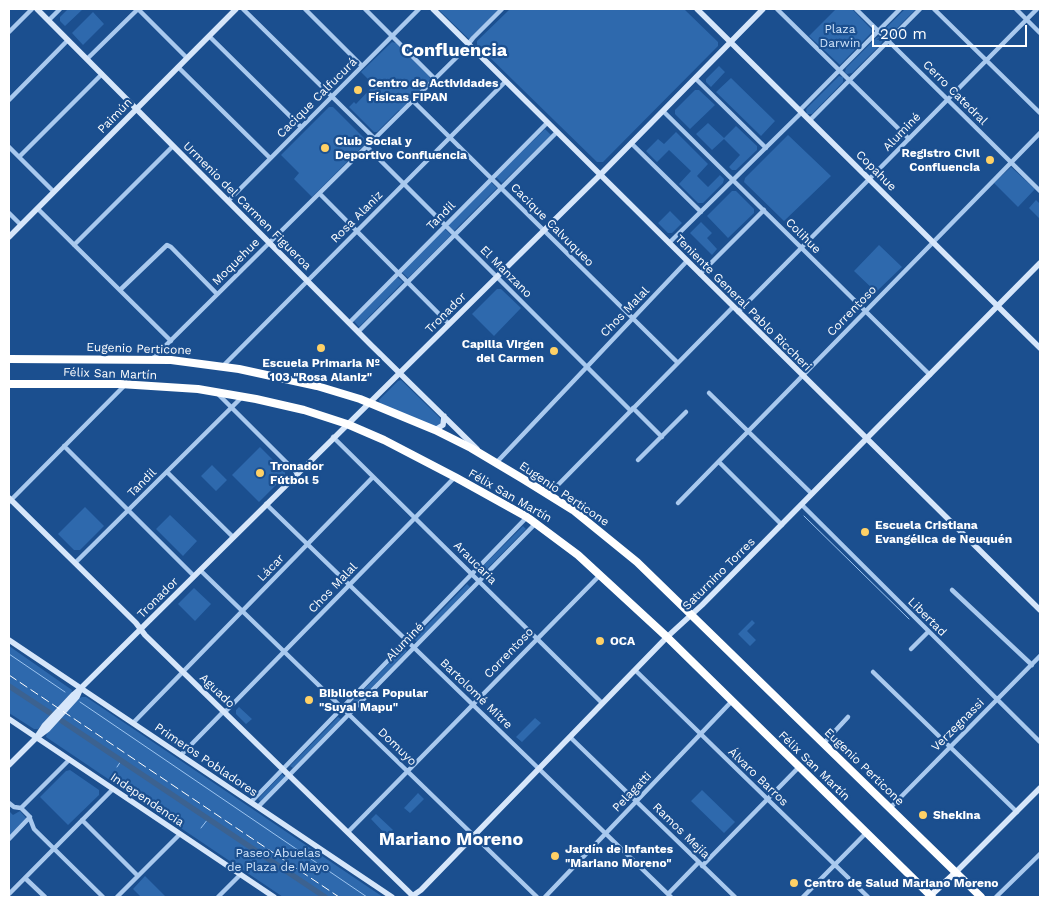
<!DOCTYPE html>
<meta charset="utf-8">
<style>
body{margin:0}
#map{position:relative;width:1049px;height:906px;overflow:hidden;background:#1b4f8f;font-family:"Work Sans",sans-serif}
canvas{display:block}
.frame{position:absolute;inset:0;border:10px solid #fff;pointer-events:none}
.scale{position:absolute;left:872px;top:25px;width:155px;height:22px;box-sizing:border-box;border:2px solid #fff;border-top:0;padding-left:6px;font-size:15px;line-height:18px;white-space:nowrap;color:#fff;-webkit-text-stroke:4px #1b4f8f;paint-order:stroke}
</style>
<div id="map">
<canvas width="1049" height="906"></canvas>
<div class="frame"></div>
<div class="scale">200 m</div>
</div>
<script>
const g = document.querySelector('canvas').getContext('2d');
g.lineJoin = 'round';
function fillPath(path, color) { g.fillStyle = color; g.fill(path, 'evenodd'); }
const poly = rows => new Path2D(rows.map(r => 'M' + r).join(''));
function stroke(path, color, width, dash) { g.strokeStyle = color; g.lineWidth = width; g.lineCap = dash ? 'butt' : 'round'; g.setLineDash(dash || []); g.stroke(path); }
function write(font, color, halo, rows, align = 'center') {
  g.font = font + ' "Work Sans",sans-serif'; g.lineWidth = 4.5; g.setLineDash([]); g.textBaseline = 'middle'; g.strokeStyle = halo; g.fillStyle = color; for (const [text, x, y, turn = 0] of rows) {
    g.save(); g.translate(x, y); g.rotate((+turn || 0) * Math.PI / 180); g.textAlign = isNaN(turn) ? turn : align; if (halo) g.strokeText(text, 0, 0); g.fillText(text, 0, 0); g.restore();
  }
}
fillPath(poly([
 [68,9,83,9,65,26,60,21,60,17],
 [438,9,499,9,469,39],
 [510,9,684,9,718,42,718,46,603,162,597,162,477,45,477,41],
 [836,9,852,9,873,31,840,65,809,36],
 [905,9,916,9,891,34,887,34,885,31,886,28],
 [93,12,104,24,83,45,72,33],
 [879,37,883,40,881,44,852,73,847,74,845,72,846,68,876,38],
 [392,42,396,43,429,76,431,81,401,111,399,110,377,132,374,132,349,107,354,102,356,104,374,85,361,72],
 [719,66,725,72,711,87,706,82,706,79],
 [839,76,843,77,843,82,812,114,807,114,806,110,807,108],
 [731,78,775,121,761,136,716,92],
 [695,90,699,90,715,105,690,129,675,114,675,110],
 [329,107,333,107,366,140,366,143,312,197,294,179,299,173,281,155],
 [708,123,724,138,736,126,757,146,757,150,736,170,732,170,729,167,740,155,724,139,712,150,696,134],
 [545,129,551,135,502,183,496,177],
 [676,132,708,164,697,176,708,187,720,175,724,179,723,183,703,203,698,203,679,184,691,171,669,150,657,162,646,151,658,139,664,144],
 [788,135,831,176,784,221,744,182,745,178],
 [1011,167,1035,189,1018,207,994,183],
 [491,182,497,188,454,231,448,225],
 [732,191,736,191,754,209,754,213,728,238,707,216],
 [1036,200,1040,204,1040,219,1029,208],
 [670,211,682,223,672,233,668,233,658,223],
 [701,222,712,233,707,238,717,249,712,255,690,233],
 [445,229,451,235,408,278,402,272],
 [879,245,902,267,876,292,854,271],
 [397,277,403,282,359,327,354,321],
 [497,289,501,289,521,308,494,336,472,314],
 [401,380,440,418,441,421,440,425,435,427,380,404,379,400,398,381],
 [260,447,285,472,285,476,259,502,232,475],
 [212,465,227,480,216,491,201,476],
 [85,507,104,526,80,550,74,550,58,534],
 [170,515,197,541,183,556,156,529],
 [523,526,526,529,481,575,477,572],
 [467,584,470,587,417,642,414,639],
 [194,588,211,604,195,621,178,604],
 [752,620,755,623,747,631,756,640,750,646,738,634],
 [9,646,72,690,71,694,38,729,34,729,9,713],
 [404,648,407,651,352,708,349,705],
 [82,697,86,697,383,897,283,897,46,737,47,732,78,699],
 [239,707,252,719,246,724,236,714,236,710],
 [338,717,341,719,293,768,290,766],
 [535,718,541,723,522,742,516,737],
 [70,770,99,790,99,795,68,825,40,797,66,771],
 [282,774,285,777,261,802,258,799],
 [702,790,735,822,724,833,691,801],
 [418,793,424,799,410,813,404,808],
 [20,811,26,818,10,835,9,833,10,812,13,815],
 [376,814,393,830,387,836,371,819],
 [145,876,166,897,141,897,133,889]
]), '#2e69ad');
stroke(poly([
 [804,516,909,619],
 [9,654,65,692],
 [80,702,367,897],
 [117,767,121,761],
 [201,828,208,819]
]), '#9cc4f0', 1);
stroke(poly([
 [9,686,50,713],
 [62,721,325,897]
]), '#3c6290', 5.5);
stroke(poly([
 [138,9,187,58],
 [243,9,375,139],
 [305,9,362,66],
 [365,9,435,79],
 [777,9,909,139],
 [856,9,1040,191],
 [934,9,1040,113],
 [1016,9,1040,33],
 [49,20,60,9],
 [9,32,32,9],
 [209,36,301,127],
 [87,59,138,9],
 [178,67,270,158],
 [695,78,766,148],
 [9,100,68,40],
 [413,101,678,363],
 [800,110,900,9],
 [663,111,930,375],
 [810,120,920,9],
 [631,143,701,212],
 [9,147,54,192],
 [367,147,631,411],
 [19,157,102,74],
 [320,194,449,324],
 [228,201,419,9],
 [38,209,171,341],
 [9,213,21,225],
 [669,243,802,112],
 [74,245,173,146],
 [700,274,764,210],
 [120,290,167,245,171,247,217,294],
 [738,312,1037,9],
 [349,323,547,123],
 [358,332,557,132],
 [152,359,462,52,473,38,502,9],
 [223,366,506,81],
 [217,393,297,473],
 [709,393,812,494],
 [633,408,662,437],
 [333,437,602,703],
 [64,446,194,576],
 [638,460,686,412],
 [719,462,782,525],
 [496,463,687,261],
 [167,472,233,537],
 [549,494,733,307],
 [9,502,126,384],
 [678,503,1040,133],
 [266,504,671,897],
 [802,505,1040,742],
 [75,563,242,397],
 [200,570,537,897],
 [952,590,1032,665],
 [911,649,928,632],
 [635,670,868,897],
 [873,672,1017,812],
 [225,712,455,477],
 [133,723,373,477],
 [570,737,735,897],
 [824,743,848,717],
 [181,755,224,711],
 [251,802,527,517],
 [9,803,14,807,21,808,29,816,34,829,103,897],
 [258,807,536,523],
 [21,808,69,760],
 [890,808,1040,656],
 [82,820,138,876],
 [348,832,600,575],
 [9,839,30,817],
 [702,866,799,767],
 [25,878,45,897],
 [9,894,113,789],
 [668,894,699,862],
 [117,897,180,834],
 [218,897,240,875],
 [545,897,732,701],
 [803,897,866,833],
 [996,897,1040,854]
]), '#a9c9ee', 4.5);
stroke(poly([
 [37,9,371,345,477,449],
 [433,9,1040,610],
 [697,9,1040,348],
 [9,237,236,9],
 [435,430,443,425,444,416],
 [9,498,136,623,145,635,413,896],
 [9,640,392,897],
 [9,719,274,897],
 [40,735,48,729,77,697,81,688],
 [9,765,36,738,44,726,74,694,81,688,600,175,763,9],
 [956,872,1040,788],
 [411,897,421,890,667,637,702,605,1040,263]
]), '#d6e6fa', 5.5);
stroke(poly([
 [929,897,956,872]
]), '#f0f6ff', 6);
stroke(poly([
 [9,359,171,360,239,369,317,386,360,399,435,430,471,448,523,479,573,510,637,562,981,897],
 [9,384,120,384,198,389,256,399,304,410,347,424,384,440,455,477,527,517,578,555,667,637,932,897]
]), '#fff', 8);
stroke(poly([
 [9,675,339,897]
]), '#fff', 1, [9, 4]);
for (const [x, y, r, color] of [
 [358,90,5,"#ffd166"],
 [325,148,5,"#ffd166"],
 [990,160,5,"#ffd166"],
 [321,348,5,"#ffd166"],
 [554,351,5,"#ffd166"],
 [260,473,5,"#ffd166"],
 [865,532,5,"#ffd166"],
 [600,641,5,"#ffd166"],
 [309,700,5,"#ffd166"],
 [923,815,5,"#ffd166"],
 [555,856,5,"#ffd166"],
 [794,883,5,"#ffd166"]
]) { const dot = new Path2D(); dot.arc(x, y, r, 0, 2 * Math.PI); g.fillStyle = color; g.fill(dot); stroke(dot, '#1b4f8f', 2); }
write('12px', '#cfe3fa', '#1b4f8f', [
 ["Plaza",840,29],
 ["Darwin",840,43],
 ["Paseo Abuelas",278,853],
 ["de Plaza de Mayo",278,867]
]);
write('bold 12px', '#fff', '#1b4f8f', [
 ["Centro de Actividades",368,83],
 ["Físicas FIPAN",368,97],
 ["Club Social y",335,141],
 ["Deportivo Confluencia",335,155],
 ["Registro Civil",980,153,"right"],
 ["Confluencia",980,167,"right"],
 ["Capilla Virgen",544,344,"right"],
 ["del Carmen",544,358,"right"],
 ["Escuela Primaria Nº",321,363,"center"],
 ["103 \"Rosa Alaniz\"",321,377,"center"],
 ["Tronador",270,466],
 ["Fútbol 5",270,480],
 ["Escuela Cristiana",875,525],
 ["Evangélica de Neuquén",875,539],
 ["OCA",610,641],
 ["Biblioteca Popular",319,693],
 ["\"Suyai Mapu\"",319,707],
 ["Shekina",933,815],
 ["Jardín de Infantes",565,849],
 ["\"Mariano Moreno\"",565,863],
 ["Centro de Salud Mariano Moreno",804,883]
], 'left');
write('12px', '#fff', '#1b4f8f', [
 ["Cerro Catedral",955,93,45],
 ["Cacique Calfucurá",317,98,-45],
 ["Paimún",115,116,-46],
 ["Aluminé",902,132,-46],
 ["Copahue",876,171,45],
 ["Urmenio del Carmen Figueroa",247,206,45],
 ["Tandil",441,216,-45],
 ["Rosa Alaniz",357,217,-45],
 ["Cacique Calvuqueo",552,225,45],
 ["Colihue",803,236,45],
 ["Moquehue",236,262,-45],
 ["El Manzano",506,272,45],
 ["Teniente General Pablo Riccheri",743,303,45],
 ["Correntoso",852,311,-46],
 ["Chos Malal",625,312,-46],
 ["Tronador",446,313,-45],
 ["Eugenio Perticone",139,349,2],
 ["Félix San Martín",110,374,2],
 ["Tandil",142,483,-45],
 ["Eugenio Perticone",564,494,34],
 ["Félix San Martín",510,496,30],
 ["Araucaria",475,563,45],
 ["Lácar",271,568,-46],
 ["Saturnino Torres",719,574,-45],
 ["Chos Malal",333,588,-46],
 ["Tronador",158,598,-45],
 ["Libertad",927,617,45],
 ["Aluminé",405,642,-46],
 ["Correntoso",509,653,-46],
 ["Aguado",217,691,44],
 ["Bartolomé Mitre",476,694,44],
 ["Verzegnassi",958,725,-45],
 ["Domuyo",397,747,44],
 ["Primeros Pobladores",206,760,34],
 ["Félix San Martín",814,766,44],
 ["Eugenio Perticone",864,767,44],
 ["Álvaro Barros",758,777,44],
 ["Pelagatti",632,792,-46],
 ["Independencia",147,800,34],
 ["Ramos Mejía",681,831,44]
]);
write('bold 18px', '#fff', '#1b4f8f', [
 ["Confluencia",454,51],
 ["Mariano Moreno",451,840]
]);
</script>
